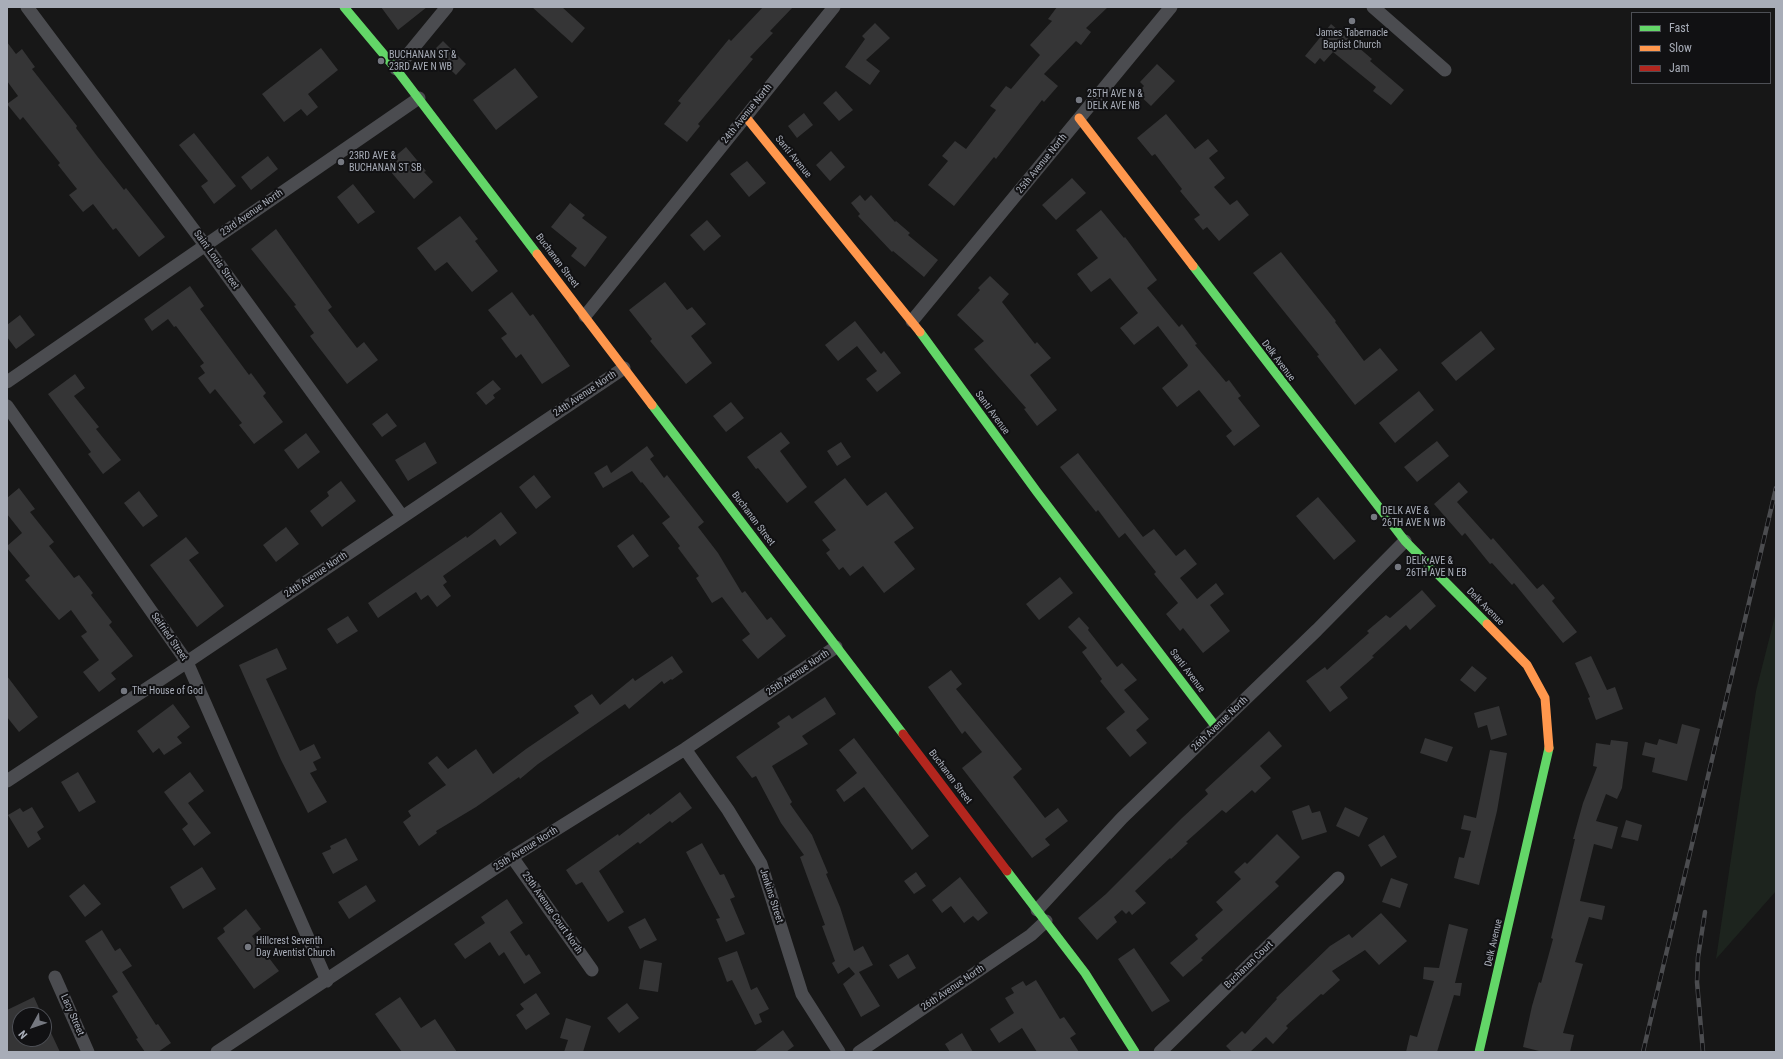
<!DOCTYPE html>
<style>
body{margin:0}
#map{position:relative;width:1783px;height:1059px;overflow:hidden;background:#171717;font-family:"Roboto Condensed",sans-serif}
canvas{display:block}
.frame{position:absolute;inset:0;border:8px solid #a8adb8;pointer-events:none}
.legend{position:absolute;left:1631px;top:12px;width:140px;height:72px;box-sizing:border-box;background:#111113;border:1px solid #4d4f55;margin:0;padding:5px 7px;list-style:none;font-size:12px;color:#a8adb8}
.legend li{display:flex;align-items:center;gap:8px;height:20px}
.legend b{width:20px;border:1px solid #4d4f55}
.north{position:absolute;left:12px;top:1007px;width:40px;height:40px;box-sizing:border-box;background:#111113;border:1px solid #4d4f55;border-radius:50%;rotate:230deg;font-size:11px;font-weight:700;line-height:16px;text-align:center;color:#a8adb8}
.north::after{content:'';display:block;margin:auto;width:14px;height:18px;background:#757880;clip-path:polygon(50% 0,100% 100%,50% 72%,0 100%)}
</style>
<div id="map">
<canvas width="1783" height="1059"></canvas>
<div class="frame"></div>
<ul class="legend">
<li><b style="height:5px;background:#63d668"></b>Fast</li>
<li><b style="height:5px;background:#ff974d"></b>Slow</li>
<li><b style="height:5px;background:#b3261e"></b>Jam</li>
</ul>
<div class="north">N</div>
</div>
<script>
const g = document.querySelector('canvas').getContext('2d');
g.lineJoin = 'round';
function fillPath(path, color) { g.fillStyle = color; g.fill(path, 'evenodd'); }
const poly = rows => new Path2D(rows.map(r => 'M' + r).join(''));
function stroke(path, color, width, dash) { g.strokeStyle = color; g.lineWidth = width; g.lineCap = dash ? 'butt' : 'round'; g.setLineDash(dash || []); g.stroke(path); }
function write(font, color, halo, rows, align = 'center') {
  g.font = font + ' "Roboto Condensed",sans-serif'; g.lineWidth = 4; g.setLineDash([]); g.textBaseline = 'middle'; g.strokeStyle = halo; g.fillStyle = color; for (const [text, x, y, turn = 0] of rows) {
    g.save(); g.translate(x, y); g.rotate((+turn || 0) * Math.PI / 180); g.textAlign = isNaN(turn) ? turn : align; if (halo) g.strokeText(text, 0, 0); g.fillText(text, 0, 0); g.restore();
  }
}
fillPath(poly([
 [1776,612,1776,891,1716,959,1756,691]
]), '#1d241e');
fillPath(poly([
 [381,7,427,7,398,30],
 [532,7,562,7,585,28,572,43],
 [763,7,793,7,770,31,773,33,750,57,753,59,698,124,700,126,687,142,664,124,681,103,678,101,729,39,731,41],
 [1057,7,1108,7,1086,28,1091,32,1081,45,1076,41,1044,74,1058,86,1044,102,1042,100,996,159,994,157,954,206,928,185,948,161,942,156,955,141,966,149,996,110,990,106,1006,86,1011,89,1040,55,1030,45,1052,21,1048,19],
 [875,23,890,38,866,60,880,71,870,85,845,67,865,39,862,36],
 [1331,24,1372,59,1370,61,1404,90,1391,105,1373,91,1376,87,1333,52,1324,62,1320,58,1315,64,1305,56],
 [443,41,466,64,456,75,432,52],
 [7,42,16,54,22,49,35,67,32,69,77,126,76,128,97,156,124,190,126,188,165,237,139,257,116,228,113,230,93,204,83,212,69,195,77,189,58,165,60,163,23,117,20,120,7,104,18,96,7,81],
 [321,48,338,70,308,94,318,107,307,116,301,109,284,122,262,94],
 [1157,64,1175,81,1151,106,1137,93,1144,86,1140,82],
 [515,68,538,97,496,130,473,100],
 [836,91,853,110,839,121,823,103],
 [804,113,813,125,797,138,788,126],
 [1166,114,1195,149,1208,139,1218,151,1209,158,1225,178,1214,187,1230,205,1237,200,1249,215,1219,241,1207,227,1203,230,1194,219,1200,215,1180,191,1182,189,1155,154,1152,156,1137,138],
 [194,133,236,186,214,204,201,186,208,181,179,145],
 [406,147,426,171,424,172,433,182,414,199,385,165],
 [831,151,845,167,830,181,816,165],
 [268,156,278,169,251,190,241,177],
 [747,161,766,183,749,197,730,174],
 [1072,178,1086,193,1056,220,1042,205],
 [353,184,375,212,358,224,337,197],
 [860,195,865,201,871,195,895,222,896,221,910,233,908,235,938,260,924,277,893,251,892,252,858,216,860,214,851,203],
 [570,203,585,215,582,218,607,237,585,267,571,256,577,248,551,227],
 [1101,210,1124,238,1125,237,1157,280,1147,288,1179,327,1182,324,1197,344,1195,345,1226,382,1229,380,1241,396,1238,398,1260,426,1234,446,1226,436,1232,431,1199,390,1177,407,1162,388,1187,367,1188,365,1158,326,1134,345,1120,328,1138,313,1110,278,1091,292,1077,274,1098,258,1076,230],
 [460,216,478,239,475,241,498,271,472,292,447,262,435,271,417,248],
 [707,220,721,236,704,251,690,235],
 [276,229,332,307,328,310,357,348,364,342,378,360,347,384,310,336,314,333,294,306,296,305,251,249],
 [1281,252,1336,321,1335,322,1364,361,1380,348,1398,370,1355,405,1317,356,1319,355,1253,273],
 [990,276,1009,294,1002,302,1035,344,1037,342,1051,358,1030,375,1057,410,1037,426,1024,409,1026,408,974,349,984,341,957,315,980,290,978,288],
 [665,282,687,310,692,307,706,324,691,336,712,363,686,384,650,341,652,339,629,310],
 [190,286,204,306,200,309,249,375,251,373,266,393,263,396,283,422,254,444,239,425,242,423,215,389,210,394,198,378,205,373,200,366,204,363,176,326,174,327,168,319,152,331,144,319],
 [512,292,530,316,533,314,570,366,542,384,521,354,516,358,501,338,507,334,488,310],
 [20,315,35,335,16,349,7,337,7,325],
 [855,321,881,354,884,351,901,373,877,392,866,379,877,371,857,346,838,361,825,345],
 [1481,331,1495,349,1456,381,1441,363],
 [75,374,85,388,74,396,99,427,96,429,121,460,103,474,88,454,91,452,48,394],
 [493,380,501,389,493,395,495,398,486,405,476,393],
 [1419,391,1434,410,1395,443,1379,423],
 [731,402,744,418,726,432,713,416],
 [387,413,397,426,382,437,372,424],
 [781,432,790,443,780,451,807,487,787,503,758,468,756,469,747,457],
 [306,433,320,452,298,469,284,450],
 [1437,441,1449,456,1417,482,1404,467],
 [425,442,437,463,408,481,395,460],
 [841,442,851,457,837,466,827,451],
 [647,446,654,456,650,459,664,478,667,475,704,522,698,527,718,553,742,593,745,591,767,620,771,617,786,636,758,659,742,640,750,634,722,597,712,603,696,578,699,576,678,548,680,546,662,523,670,517,642,482,641,483,632,471,603,488,594,473,607,465,611,473],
 [1078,453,1143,537,1154,529,1176,556,1185,549,1197,564,1180,578,1197,599,1216,583,1224,594,1210,605,1230,631,1203,653,1183,628,1180,631,1166,614,1178,603,1154,574,1156,572,1125,533,1119,538,1098,510,1096,512,1060,467],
 [534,475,551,497,536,509,519,487],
 [845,478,867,506,886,492,914,528,894,542,915,569,884,593,863,566,850,576,843,567,839,570,826,553,830,550,822,540,836,530,814,502],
 [341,481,356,501,322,527,310,511,329,496,327,492],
 [1459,482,1468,492,1457,502,1491,540,1493,538,1537,589,1543,584,1555,598,1552,601,1577,632,1563,643,1514,583,1512,585,1492,563,1490,564,1465,533,1462,536,1434,504],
 [19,488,35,509,30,512,54,542,49,546,74,578,79,575,93,593,91,595,112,622,109,625,133,656,111,673,116,679,99,692,83,672,99,660,81,636,87,632,71,610,59,620,25,580,30,576,7,548,7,546,22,533,7,514,7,498],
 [139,491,158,516,143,527,124,503],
 [1318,497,1356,541,1334,560,1296,516],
 [501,512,517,533,500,546,495,539,443,576,447,582,443,585,451,596,437,607,428,595,421,600,416,592,378,618,368,603,466,536,467,538],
 [286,527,299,544,276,562,263,545],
 [633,534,649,556,633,568,617,546],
 [186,537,199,553,189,560,224,606,197,627,150,565],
 [1060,577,1073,593,1039,620,1026,604],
 [1422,590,1436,606,1410,630,1406,625,1372,656,1374,657,1340,687,1348,698,1330,712,1306,681,1325,667,1327,670,1369,633,1367,631,1386,615,1390,618],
 [348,616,358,631,337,644,327,629],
 [1079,617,1089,628,1088,630,1117,667,1122,663,1137,680,1124,690,1149,719,1136,730,1147,743,1130,757,1106,728,1125,712,1100,681,1102,679,1082,652,1087,648,1068,627],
 [277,648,287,669,266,679,300,751,314,744,321,758,313,762,317,770,310,773,327,802,308,813,281,760,239,665],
 [672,656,683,672,672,680,671,679,664,684,662,681,629,709,625,704,538,764,520,779,519,777,476,807,436,831,437,833,419,846,403,822,411,816,408,811,446,785,428,763,437,756,448,769,476,749,493,774,526,749,579,713,574,706,592,694,600,705,633,678,635,681],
 [1591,656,1607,690,1615,687,1623,709,1596,720,1588,698,1590,697,1575,663],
 [1472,666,1487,678,1475,692,1460,680],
 [951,670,962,684,956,689,1022,769,1013,777,1045,818,1058,808,1068,821,1045,839,1050,845,1032,858,962,768,982,752,965,731,962,734,928,687],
 [7,676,38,717,19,732,7,717],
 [825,697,836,714,802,736,808,744,772,766,792,802,790,804,812,835,828,873,826,874,840,907,854,951,863,946,873,965,859,972,880,1006,861,1017,843,984,855,974,849,967,838,974,832,963,835,961,822,926,825,925,800,857,804,855,781,823,756,776,752,778,736,757,780,727,777,723,789,715,792,719],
 [173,704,190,727,177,737,182,743,164,755,159,748,153,753,137,731],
 [1499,706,1507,735,1491,740,1487,725,1478,728,1474,713],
 [1682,724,1700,729,1687,781,1652,772,1655,758,1642,755,1645,742,1657,745,1659,739,1677,744],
 [1269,731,1282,746,1260,766,1271,778,1255,793,1252,790,1226,813,1222,810,1186,842,1188,843,1171,859,1170,858,1135,891,1146,903,1132,915,1129,911,1126,914,1122,910,1114,917,1117,922,1097,940,1078,918,1106,894,1182,818,1208,794,1205,790],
 [854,738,929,836,912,850,864,787,844,802,836,790,857,773,839,750],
 [1425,738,1453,747,1447,762,1420,753],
 [1611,740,1628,742,1622,788,1617,799,1606,794,1596,821,1618,827,1612,849,1594,844,1580,901,1605,906,1602,920,1589,917,1575,962,1583,964,1563,1033,1574,1035,1570,1052,1543,1052,1523,1047,1532,1006,1539,982,1541,983,1553,939,1551,938,1575,839,1573,839,1583,803,1597,767,1593,766,1596,743,1610,745],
 [1490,750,1507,753,1497,811,1479,885,1454,878,1459,857,1464,858,1471,831,1461,829,1464,815,1476,818],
 [78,772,96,802,79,812,61,782],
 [190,772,204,791,188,803,211,833,194,846,182,829,188,824,164,792],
 [680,792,692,808,672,823,670,821,640,844,638,842,599,871,624,912,608,922,582,882,576,885,566,870,618,834,619,836,649,813,650,815],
 [1309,805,1312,813,1320,811,1327,832,1302,840,1292,811],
 [32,807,44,827,37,832,41,839,28,848,8,815,20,808,23,812],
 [1345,807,1368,818,1359,837,1336,826],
 [1626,820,1642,825,1638,841,1621,837],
 [1277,834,1300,857,1275,882,1279,886,1201,958,1203,960,1183,977,1170,963,1198,939,1195,935,1223,910,1216,902,1241,879,1234,872,1245,862,1247,864],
 [1384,835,1397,857,1381,867,1368,845],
 [346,838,358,860,333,874,322,853,331,849,330,846],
 [702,843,720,875,724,874,735,897,730,899,745,934,726,942,716,919,720,918,686,852],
 [202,867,216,889,183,909,170,887],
 [916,872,926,886,914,894,904,881],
 [960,877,988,913,978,921,973,916,964,923,951,906,942,913,932,900],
 [1391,878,1408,884,1400,908,1382,902],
 [84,884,101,904,85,917,69,896],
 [366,885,376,901,349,919,338,902],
 [507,899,523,923,510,932,526,956,529,954,541,973,524,984,504,952,499,956,490,942,465,959,454,944,485,923,481,917],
 [246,909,261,929,252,936,279,971,254,989,217,938,225,932,223,928],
 [1381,913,1407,941,1379,965,1365,950,1332,971,1340,980,1323,995,1321,994,1286,1026,1288,1028,1273,1044,1266,1037,1250,1052,1232,1052,1226,1046,1242,1031,1245,1034,1277,999,1276,998,1330,946,1349,934,1352,938],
 [645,918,657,940,640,949,628,927],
 [1449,924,1468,929,1455,983,1462,983,1460,996,1454,995,1437,1052,1406,1052,1410,1035,1417,1037,1434,981,1423,979,1424,967,1439,968],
 [102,930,115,951,120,948,132,966,122,972,156,1025,158,1024,171,1043,158,1052,145,1052,136,1039,138,1038,112,996,118,992,85,941],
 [1134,948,1170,1001,1152,1012,1118,959],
 [737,951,751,990,757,987,769,1009,759,1014,762,1022,755,1025,732,980,727,982,718,958],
 [908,954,916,968,898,979,889,965],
 [644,960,662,963,658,992,639,989],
 [1036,980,1060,1019,1064,1017,1076,1034,1070,1038,1079,1052,1037,1052,1022,1028,999,1043,990,1029,1014,1013,1005,998,1014,993,1011,988,1023,981,1026,986],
 [536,993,550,1014,526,1030,516,1015,524,1009,520,1004],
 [34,997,42,1015,20,1015,20,1039,44,1039,44,1018,60,1052,7,1052,7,1010],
 [400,997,421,1028,435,1019,457,1052,402,1052,375,1014],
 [627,1003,639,1018,619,1033,607,1018],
 [566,1018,591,1026,583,1052,564,1052,568,1040,560,1038],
 [783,1030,794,1046,786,1052,754,1052],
 [962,1033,973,1052,950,1052,945,1044]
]), '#353536');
stroke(poly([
 [27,7,205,245,402,516],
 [1373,7,1445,70],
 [396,69,447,7],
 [585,316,834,7],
 [912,321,1171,7],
 [7,382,419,98],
 [7,406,187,662,327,981],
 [685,749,728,810,761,864,802,994,839,1052],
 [7,781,187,662,624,368],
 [512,857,592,970],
 [1037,910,1122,818,1317,630,1405,541],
 [55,977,88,1052],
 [217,1052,512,857,685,749,836,647],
 [859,1052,1031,935,1046,921],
 [1160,1052,1338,878]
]), '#4b4c50', 13);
stroke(poly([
 [344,7,396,69,537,254],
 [1193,266,1405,541,1487,624],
 [920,332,1037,492,1216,727],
 [652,405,903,734],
 [1007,871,1085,973,1135,1052],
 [1479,1052,1549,748]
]), '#63d668', 9);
stroke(poly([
 [745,116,920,332],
 [1079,118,1193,266],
 [537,254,652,405],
 [1487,624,1527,665,1545,698,1549,748]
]), '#ff974d', 9);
stroke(poly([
 [903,734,1007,871]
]), '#b3261e', 9);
const rail = poly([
 [1643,1052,1776,488],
 [1703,1052,1697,982,1698,957,1705,912]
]);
stroke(rail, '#4b4c4f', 4.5);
stroke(rail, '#111113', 3, [9]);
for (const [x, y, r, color] of [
 [1352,21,4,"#757880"],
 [381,61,4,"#757880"],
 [1079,100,4,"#757880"],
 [341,162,4,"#757880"],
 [1374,517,4,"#757880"],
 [1398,567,4,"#757880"],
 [124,691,4,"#757880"],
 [248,947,4,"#757880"]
]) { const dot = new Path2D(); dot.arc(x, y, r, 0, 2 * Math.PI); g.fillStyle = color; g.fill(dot); stroke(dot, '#111113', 1.5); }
write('10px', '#a8adb8', '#111113', [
 ["James Tabernacle",1352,33,"center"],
 ["Baptist Church",1352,45,"center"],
 ["BUCHANAN ST &",389,55],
 ["23RD AVE N WB",389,67],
 ["25TH AVE N &",1087,94],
 ["DELK AVE NB",1087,106],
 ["23RD AVE &",349,156],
 ["BUCHANAN ST SB",349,168],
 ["DELK AVE &",1382,511],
 ["26TH AVE N WB",1382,523],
 ["DELK AVE &",1406,561],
 ["26TH AVE N EB",1406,573],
 ["The House of God",132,691],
 ["Hillcrest Seventh",256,941],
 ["Day Aventist Church",256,953]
], 'left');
write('10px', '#a8adb8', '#111113', [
 ["24th Avenue North",747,114,-51],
 ["Santi Avenue",793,157,51],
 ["25th Avenue North",1042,164,-51],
 ["23rd Avenue North",252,213,-35],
 ["Saint Louis Street",216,260,54],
 ["Buchanan Street",557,261,53],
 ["Delk Avenue",1278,361,53],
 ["24th Avenue North",585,394,-34],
 ["Santi Avenue",992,413,54],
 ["Buchanan Street",753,519,53],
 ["24th Avenue North",316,575,-34],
 ["Delk Avenue",1485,607,45],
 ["Seifried Street",169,637,55],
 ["Santi Avenue",1187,671,53],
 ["25th Avenue North",798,673,-34],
 ["26th Avenue North",1220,724,-44],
 ["Buchanan Street",950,777,53],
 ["25th Avenue North",526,849,-32],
 ["Jenkins Street",771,896,72],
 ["25th Avenue Court North",552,913,55],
 ["Delk Avenue",1494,943,-77],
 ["Buchanan Court",1249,965,-44],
 ["26th Avenue North",953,988,-34],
 ["Lacy Street",72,1015,66]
]);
</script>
